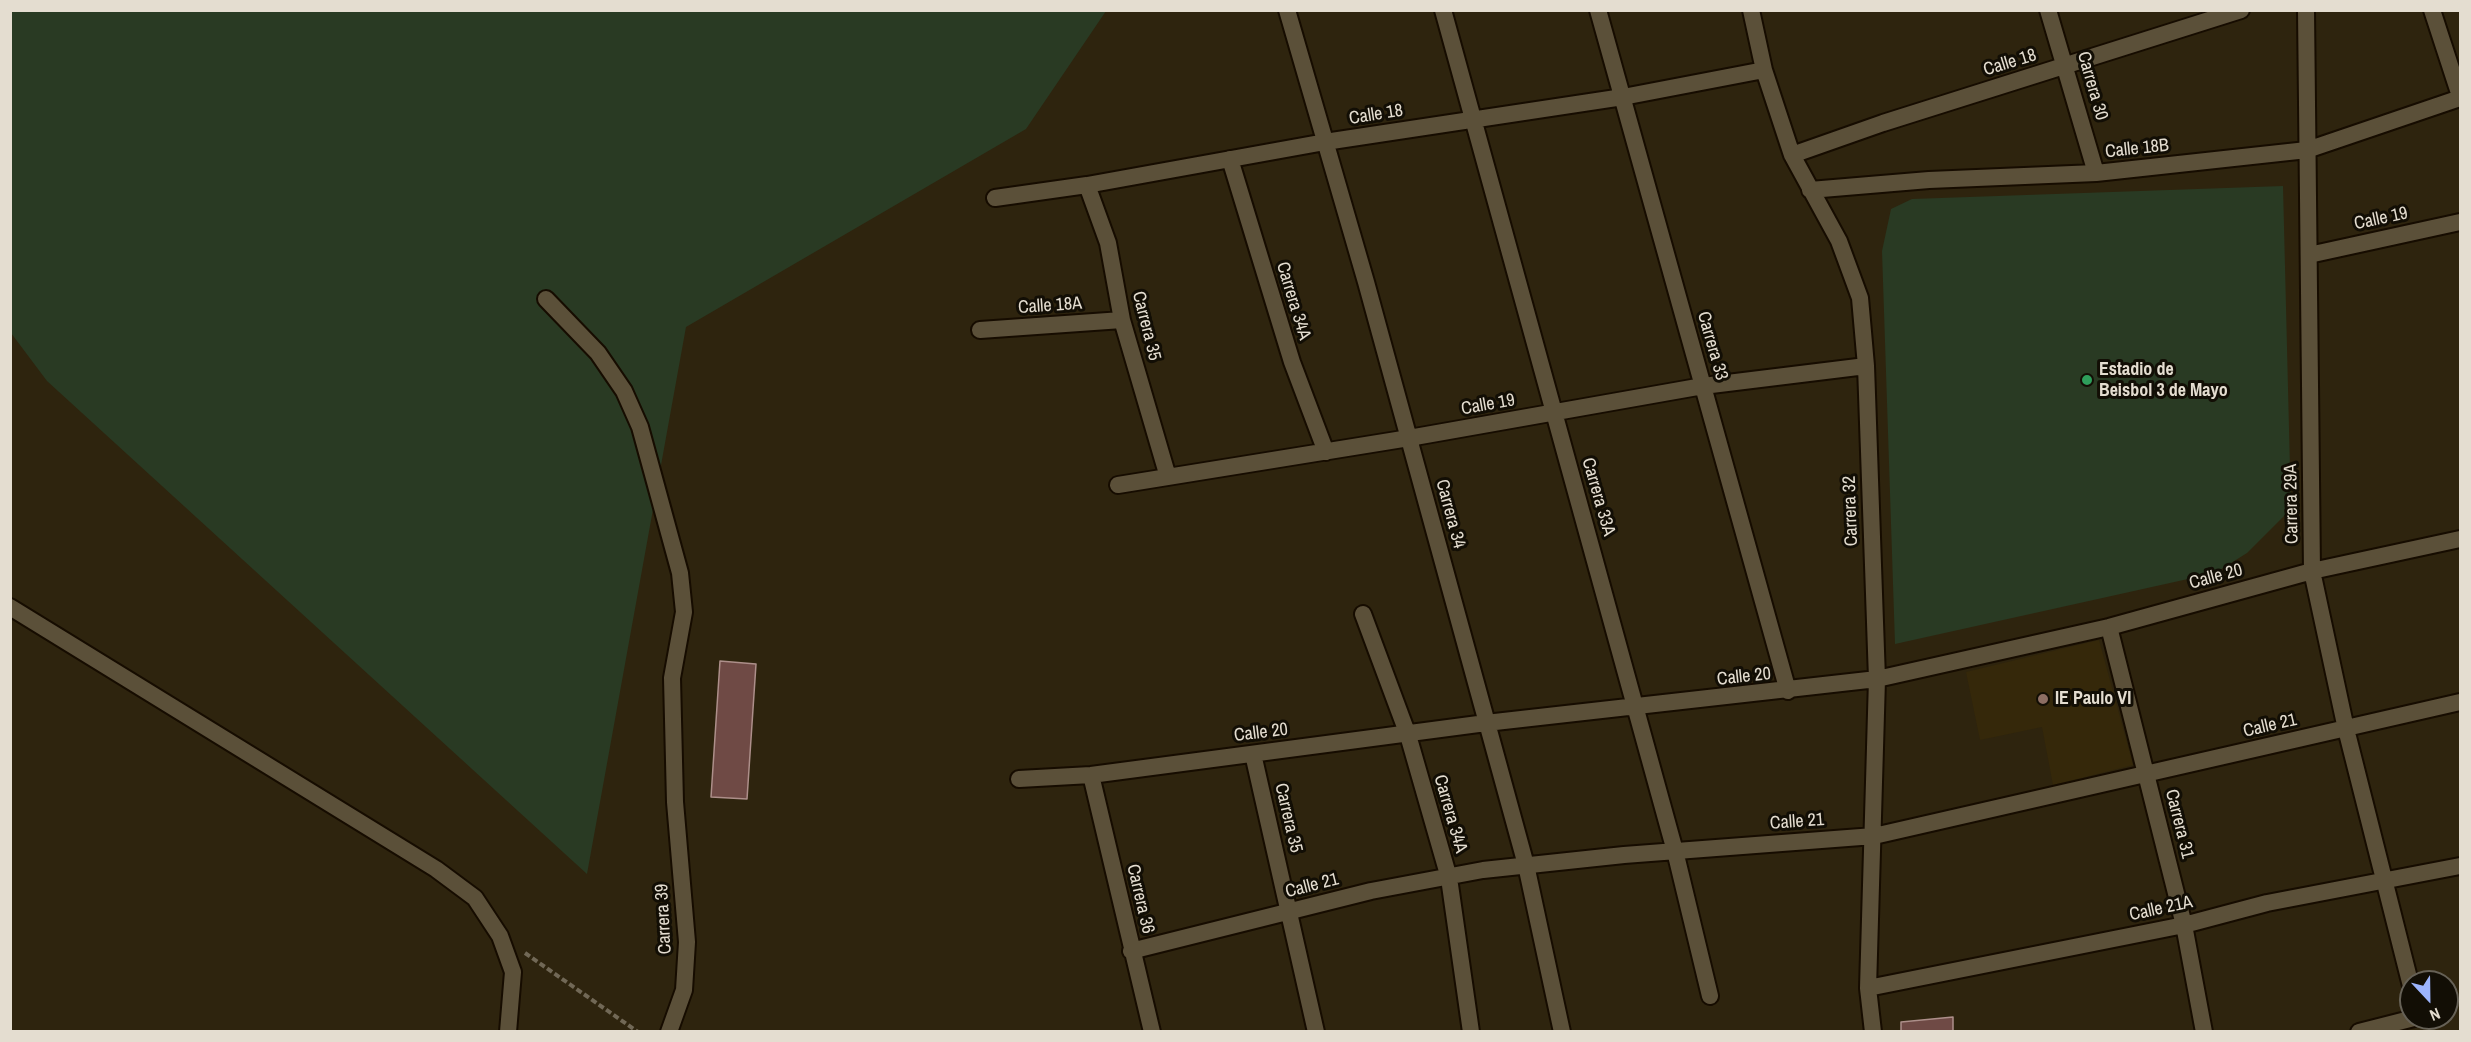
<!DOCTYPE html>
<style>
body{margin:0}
#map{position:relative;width:2471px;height:1042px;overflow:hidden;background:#2e240e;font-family:"Archivo Narrow",sans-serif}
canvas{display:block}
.frame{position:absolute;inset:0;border:12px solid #e4ddd0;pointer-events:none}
.north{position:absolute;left:2399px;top:970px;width:60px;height:60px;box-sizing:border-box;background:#120e05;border:2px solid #666156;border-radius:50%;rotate:158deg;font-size:16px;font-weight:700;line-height:24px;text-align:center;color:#e4ddd0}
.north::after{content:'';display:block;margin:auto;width:21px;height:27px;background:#9cb4fd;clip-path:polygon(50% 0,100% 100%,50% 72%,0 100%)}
</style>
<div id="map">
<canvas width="2471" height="1042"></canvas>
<div class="frame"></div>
<div class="north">N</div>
</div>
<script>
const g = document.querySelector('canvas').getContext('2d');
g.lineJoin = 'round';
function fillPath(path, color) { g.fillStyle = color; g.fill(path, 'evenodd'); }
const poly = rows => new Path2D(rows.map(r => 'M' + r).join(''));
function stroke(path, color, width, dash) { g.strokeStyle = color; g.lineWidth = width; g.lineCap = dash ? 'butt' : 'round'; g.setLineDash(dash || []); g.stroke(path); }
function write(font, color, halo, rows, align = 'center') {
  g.font = font + ' "Archivo Narrow",sans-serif'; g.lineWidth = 6; g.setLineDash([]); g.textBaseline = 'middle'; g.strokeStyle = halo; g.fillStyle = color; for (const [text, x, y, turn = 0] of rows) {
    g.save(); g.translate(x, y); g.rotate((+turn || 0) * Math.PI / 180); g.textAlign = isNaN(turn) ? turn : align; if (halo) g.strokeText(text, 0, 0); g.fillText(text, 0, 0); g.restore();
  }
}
fillPath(poly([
 [2099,640,2133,765,2053,785,2042,727,1980,740,1966,672]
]), '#35280a');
fillPath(poly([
 [11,11,1106,11,1026,129,686,327,587,874,47,381,11,333],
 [2283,186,2291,509,2247,553,2215,573,1895,644,1882,251,1891,209,1912,199]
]), '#293a23');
const building = poly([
 [720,661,756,664,747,799,711,797,720,661],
 [1953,1017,1953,1032,1901,1032,1901,1022,1953,1017]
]);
fillPath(building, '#6f4a45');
stroke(building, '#ad8f8a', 1.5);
const minor = poly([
 [1287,10,1366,282,1526,865,1562,1032],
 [1443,10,1675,851,1710,996],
 [1598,10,1788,691],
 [1751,10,1764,70,1792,155,1839,241,1860,298,1866,366,1877,679,1868,988,1873,1032],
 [2048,10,2096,173],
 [2306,10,2312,571,2346,729,2411,986],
 [2432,10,2460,96],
 [1792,155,1883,123,2241,10],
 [1230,159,1292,362,1326,452],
 [1087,185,1108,243,1122,320,1168,477],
 [1810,190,1929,180,2096,173,2307,150,2460,98],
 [995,198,1087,185,1325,142,1623,97,1764,70],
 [2309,255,2460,222],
 [546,299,598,353,624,391,640,427,680,573,684,612,672,678,675,802,687,942,684,990,669,1032],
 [980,330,1122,320],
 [1118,485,1409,438,1703,386,1866,366],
 [10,607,436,869,475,898,500,936,513,972,508,1032],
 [1363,614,1408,735,1449,878,1471,1032],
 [2109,627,2184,925,2204,1032],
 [1253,754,1316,1032],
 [1091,775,1152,1032],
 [1019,779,1091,775,1486,723,1877,679,2109,627,2312,571,2460,539],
 [1131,951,1371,891,1483,870,1624,855,1874,836,2460,702],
 [1868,988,2184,925,2267,903,2460,866],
 [2359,1032,2414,1018]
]);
stroke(minor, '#160c00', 20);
stroke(poly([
 [525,953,638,1032]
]), '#716856', 4, [6, 3]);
stroke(minor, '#5b5039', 16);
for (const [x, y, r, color] of [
 [2087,380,6,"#2e9e5b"],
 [2043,699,6,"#8d6e63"]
]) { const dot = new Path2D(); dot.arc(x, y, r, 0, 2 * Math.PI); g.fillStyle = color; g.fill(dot); stroke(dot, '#120e05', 2); }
write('18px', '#e4ddd0', '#120e05', [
 ["Calle 18",2010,63,-17],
 ["Carrera 30",2092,86,74],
 ["Calle 18",1376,115,-9],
 ["Calle 18B",2137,149,-6],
 ["Calle 19",2381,219,-12],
 ["Carrera 34A",1293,301,73],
 ["Calle 18A",1050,306,-4],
 ["Carrera 35",1146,326,76],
 ["Carrera 33",1712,346,74],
 ["Calle 19",1488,405,-10],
 ["Carrera 33A",1598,497,74],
 ["Carrera 29A",2292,504,-91],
 ["Carrera 32",1851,511,-92],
 ["Carrera 34",1450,514,75],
 ["Calle 20",2216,577,-15],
 ["Calle 20",1744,677,-6],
 ["Calle 21",2270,726,-13],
 ["Calle 20",1261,733,-7],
 ["Carrera 34A",1450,814,74],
 ["Carrera 35",1288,818,77],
 ["Calle 21",1797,822,-4],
 ["Carrera 31",2179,824,76],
 ["Calle 21",1312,886,-14],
 ["Carrera 36",1140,899,77],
 ["Calle 21A",2161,909,-12],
 ["Carrera 39",664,919,-93]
]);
write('bold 18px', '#e4ddd0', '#120e05', [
 ["Estadio de",2099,370],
 ["Beisbol 3 de Mayo",2099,391],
 ["IE Paulo VI",2055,699]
], 'left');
</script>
